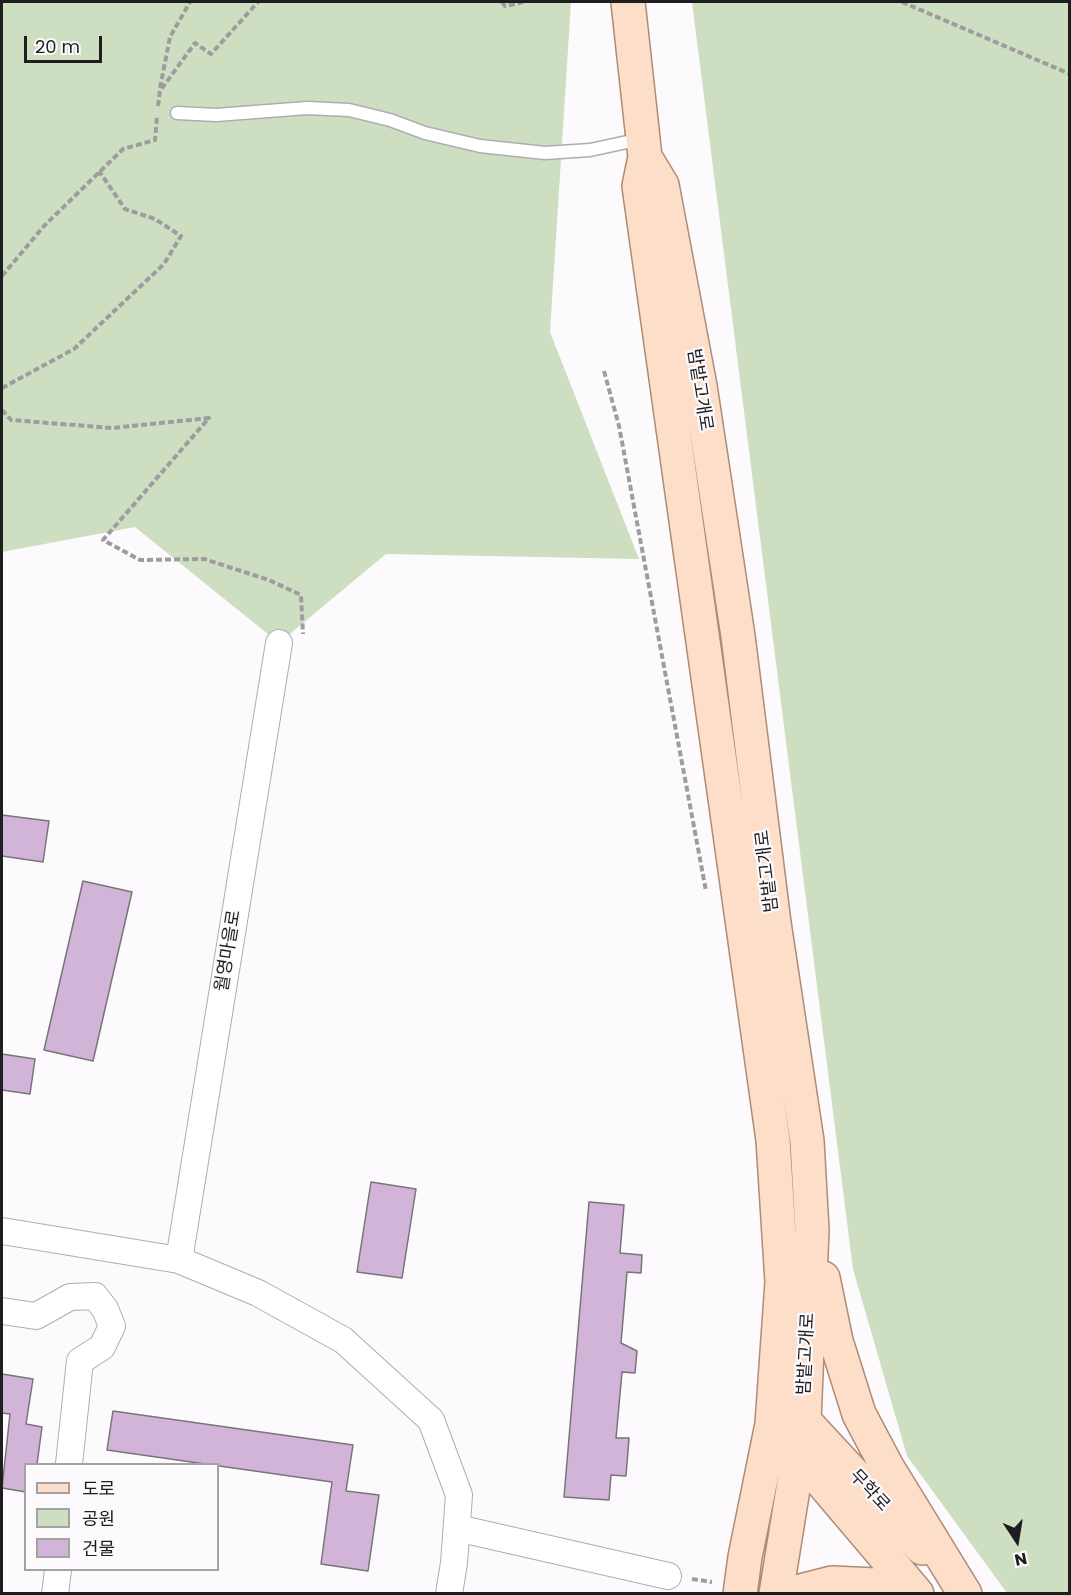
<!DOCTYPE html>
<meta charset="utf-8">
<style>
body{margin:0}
#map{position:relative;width:1071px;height:1595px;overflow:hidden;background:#fcfafd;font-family:Poppins,"Noto Sans KR",sans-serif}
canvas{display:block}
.frame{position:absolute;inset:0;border:3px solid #1f1e1f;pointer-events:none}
.legend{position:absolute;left:24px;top:1463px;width:195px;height:108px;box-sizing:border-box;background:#fcfafd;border:2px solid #a4a2a4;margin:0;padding:8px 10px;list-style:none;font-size:18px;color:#1f1e1f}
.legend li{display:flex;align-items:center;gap:12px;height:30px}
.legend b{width:30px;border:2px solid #a4a2a4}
.north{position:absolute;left:987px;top:1511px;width:60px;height:60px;-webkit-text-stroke:4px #fcfafd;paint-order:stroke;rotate:168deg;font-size:16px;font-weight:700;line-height:24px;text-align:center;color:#1f1e1f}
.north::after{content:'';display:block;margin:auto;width:21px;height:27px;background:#1f1e1f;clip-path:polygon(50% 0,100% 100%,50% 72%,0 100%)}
.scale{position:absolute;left:24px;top:36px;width:78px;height:27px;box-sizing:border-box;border:3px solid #1f1e1f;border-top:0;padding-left:8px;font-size:18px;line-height:21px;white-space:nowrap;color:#1f1e1f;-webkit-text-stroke:4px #fcfafd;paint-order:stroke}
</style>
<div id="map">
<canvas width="1071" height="1595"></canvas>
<div class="frame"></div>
<ul class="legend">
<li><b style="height:8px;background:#fddec8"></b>도로</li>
<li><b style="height:16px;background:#cedec1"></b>공원</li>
<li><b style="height:16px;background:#d3b4d9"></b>건물</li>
</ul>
<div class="north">N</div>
<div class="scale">20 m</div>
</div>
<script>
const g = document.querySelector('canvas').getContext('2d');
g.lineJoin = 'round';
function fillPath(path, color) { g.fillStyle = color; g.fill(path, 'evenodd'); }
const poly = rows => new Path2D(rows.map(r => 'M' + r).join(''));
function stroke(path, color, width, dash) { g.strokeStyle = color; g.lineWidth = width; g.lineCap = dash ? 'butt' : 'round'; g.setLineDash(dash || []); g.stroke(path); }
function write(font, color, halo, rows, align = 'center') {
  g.font = font + ' Poppins,"Noto Sans KR",sans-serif'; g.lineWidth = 4.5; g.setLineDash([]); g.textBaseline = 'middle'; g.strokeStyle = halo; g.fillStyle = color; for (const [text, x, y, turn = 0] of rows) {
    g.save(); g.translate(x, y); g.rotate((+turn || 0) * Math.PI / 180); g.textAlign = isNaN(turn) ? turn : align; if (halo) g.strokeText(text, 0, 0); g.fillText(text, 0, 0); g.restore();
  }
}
fillPath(poly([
 [2,2,571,2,550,332,639,559,386,554,279,643,135,527,2,552],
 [692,2,1069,2,1069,1593,1007,1593,907,1456,853,1269]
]), '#cedec1');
const building = poly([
 [2,815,49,821,43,862,2,856,2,815],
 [83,881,132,892,93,1061,44,1050,83,881],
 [2,1054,35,1059,30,1094,2,1090,2,1054],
 [371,1182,416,1189,402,1278,357,1272,371,1182],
 [589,1202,624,1205,620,1253,642,1255,641,1273,627,1272,621,1343,637,1351,635,1373,622,1372,616,1438,629,1438,626,1476,611,1475,609,1500,564,1497,589,1202],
 [2,1374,33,1379,26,1424,42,1427,37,1464,26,1464,26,1492,2,1488,10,1414,2,1413,2,1374],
 [113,1411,353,1445,346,1491,379,1495,368,1571,321,1564,332,1482,107,1450,113,1411]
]);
fillPath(building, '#d3b4d9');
stroke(building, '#777578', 1.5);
const service = poly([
 [177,113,216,115,307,108,349,110,390,120,425,133,480,146,545,153,590,150,641,139]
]);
const minor = poly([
 [2,1231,179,1260,258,1293,343,1340,431,1420,459,1495,454,1563,449,1594],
 [179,1260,279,643],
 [2,1311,36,1316,70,1297,95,1296,105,1309,112,1326,102,1347,80,1361,69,1464],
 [457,1528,668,1576],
 [55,1594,58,1570]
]);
const primary = poly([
 [628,2,645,157,639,186,773,1140,782,1282,772,1424,745,1557,740,1594],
 [645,157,662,185,700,386,738,636,774,923,807,1141,812,1230,804,1421,776,1594],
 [823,1278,836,1341,859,1414,887,1467,965,1594],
 [794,1410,922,1548],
 [789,1443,917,1594],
 [789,1594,832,1583,876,1585,903,1594]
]);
stroke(service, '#afadb0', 15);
stroke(minor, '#afadb0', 28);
stroke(primary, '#ae8c75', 36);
stroke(poly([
 [502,2,505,6,524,2],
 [902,2,1070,74],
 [160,88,170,37,190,2],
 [158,106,160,91,195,43,211,54,258,2],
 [2,276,44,226,123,149,155,140,157,117],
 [604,371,619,426,706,891],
 [2,388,74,349,164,264,181,236,155,219,125,209,99,171],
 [2,410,11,420,112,428,209,418,103,540,140,560,204,559,269,580,301,595,303,634],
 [692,1579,712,1582]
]), '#9e9c9e', 4, [6, 3]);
stroke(service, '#fff', 12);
stroke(minor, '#fff', 26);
stroke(primary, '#fddec8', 33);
write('18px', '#1f1e1f', '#fcfafd', [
 ["밤밭고개로",699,390,81],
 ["밤밭고개로",768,871,-97],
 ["월영마을로",229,951,-81],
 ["밤밭고개로",807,1354,-87],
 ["무학로",869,1491,47]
]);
</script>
